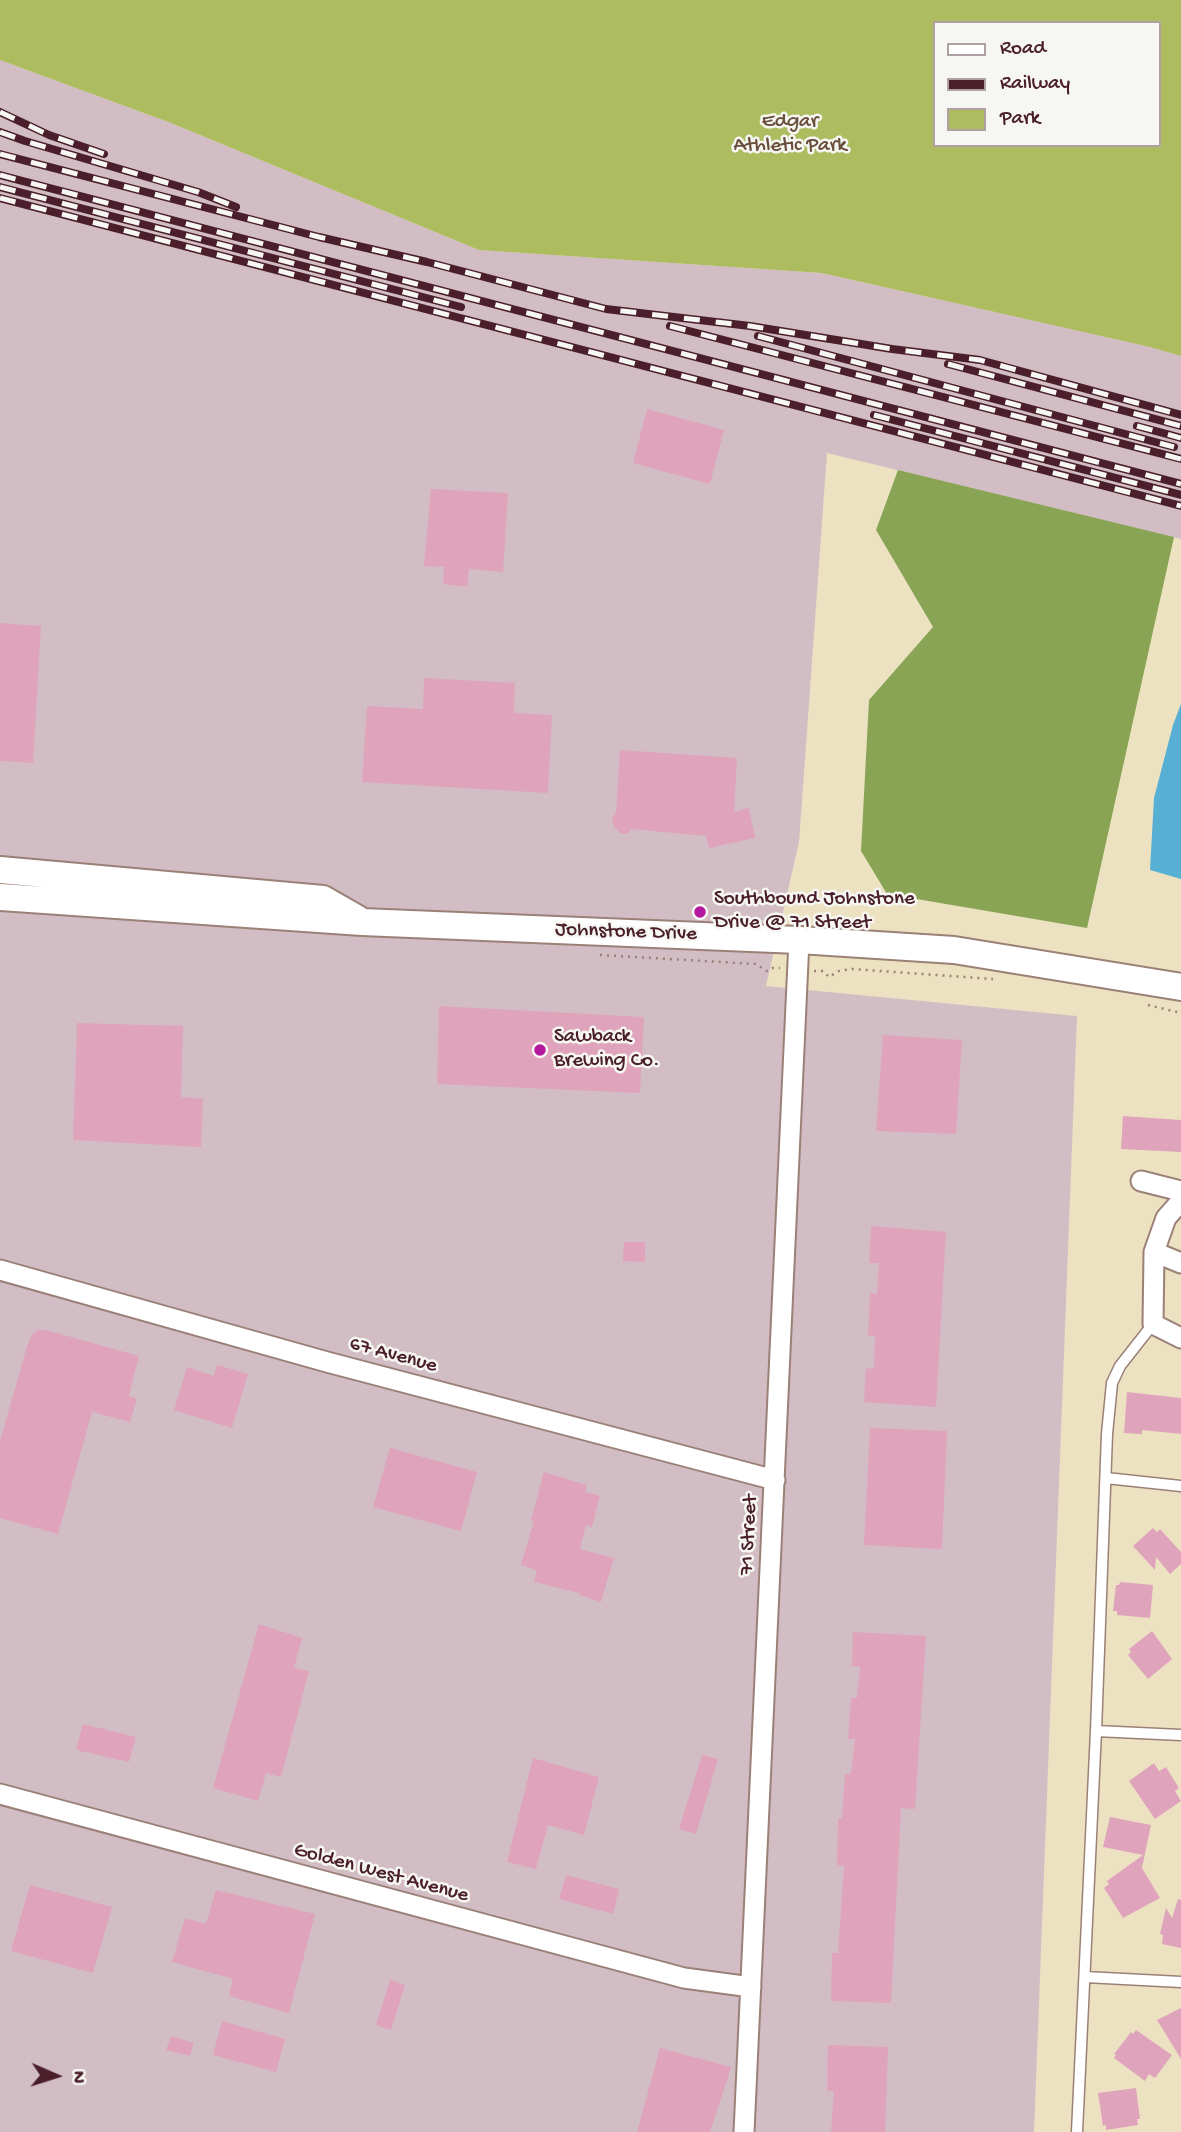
<!DOCTYPE html>
<style>
body{margin:0}
#map{position:relative;width:1181px;height:2132px;overflow:hidden;background:#ece2c2;font-family:"Gochi Hand",sans-serif}
canvas{display:block}
.legend{position:absolute;left:933px;top:21px;width:228px;height:126px;box-sizing:border-box;background:#f6f6f2;border:2px solid #b1a0a2;margin:0;padding:9px 12px;list-style:none;font-size:21px;color:#4a1f2b}
.legend li{display:flex;align-items:center;gap:14px;height:35px}
.legend b{width:35px;border:2px solid #b1a0a2}
.north{position:absolute;left:21px;top:2041px;width:70px;height:70px;-webkit-text-stroke:5px #f6f6f2;paint-order:stroke;rotate:93deg;font-size:19px;font-weight:700;line-height:28px;text-align:center;color:#4a1f2b}
.north::after{content:'';display:block;margin:auto;width:24px;height:32px;background:#4a1f2b;clip-path:polygon(50% 0,100% 100%,50% 72%,0 100%)}
</style>
<div id="map">
<canvas width="1181" height="2132"></canvas>
<ul class="legend">
<li><b style="height:9px;background:#fff"></b>Road</li>
<li><b style="height:9px;background:#4a1f2b"></b>Railway</li>
<li><b style="height:19px;background:#adbc5f"></b>Park</li>
</ul>
<div class="north">N</div>
</div>
<script>
const g = document.querySelector('canvas').getContext('2d');
g.lineJoin = 'round';
function fillPath(path, color) { g.fillStyle = color; g.fill(path, 'evenodd'); }
const poly = rows => new Path2D(rows.map(r => 'M' + r).join(''));
function stroke(path, color, width, dash) { g.strokeStyle = color; g.lineWidth = width; g.lineCap = dash ? 'butt' : 'round'; g.setLineDash(dash || []); g.stroke(path); }
function write(font, color, halo, rows, align = 'center') {
  g.font = font + ' "Gochi Hand",sans-serif'; g.lineWidth = 5; g.setLineDash([]); g.textBaseline = 'middle'; g.strokeStyle = halo; g.fillStyle = color; for (const [text, x, y, turn = 0] of rows) {
    g.save(); g.translate(x, y); g.rotate((+turn || 0) * Math.PI / 180); g.textAlign = isNaN(turn) ? turn : align; if (halo) g.strokeText(text, 0, 0); g.fillText(text, 0, 0); g.restore();
  }
}
fillPath(poly([
 [0,60,171,123,479,250,822,273,1151,347,1181,356,1181,539,827,453,799,842,766,986,1077,1016,1034,2132,0,2132]
]), '#d2bdc5');
fillPath(poly([
 [0,0,1181,0,1181,356,1150,347,822,273,479,250,171,123,0,60],
 [934,23,1158,23,1158,145,934,145]
]), '#adbc5f');
fillPath(poly([
 [898,470,1174,537,1087,928,887,894,861,851,869,700,933,627,876,530]
]), '#8aa456');
fillPath(poly([
 [1181,704,1181,879,1150,870,1154,798,1173,725]
]), '#57b0d4');
fillPath(poly([
 [647,409,724,430,710,484,633,463],
 [431,489,508,493,503,572,469,569,467,587,443,584,444,567,424,566],
 [0,623,41,626,33,763,0,761],
 [424,678,515,683,514,713,552,715,548,793,362,782,367,706,423,709],
 [620,750,737,758,734,812,749,808,755,838,709,848,706,836,631,829,628,834,620,833,613,825,612,818,616,813],
 [439,1006,644,1017,640,1093,437,1084],
 [77,1023,183,1026,181,1097,203,1099,201,1147,73,1140],
 [883,1035,962,1040,956,1134,876,1131],
 [1123,1116,1181,1120,1181,1152,1121,1149],
 [871,1226,946,1232,936,1407,864,1402,866,1368,874,1369,875,1336,868,1336,870,1293,877,1294,879,1263,869,1263],
 [624,1242,645,1242,645,1262,623,1261],
 [38,1330,46,1330,139,1356,129,1396,137,1399,130,1422,92,1412,58,1534,0,1518,0,1441,26,1350,31,1335],
 [217,1365,248,1374,232,1428,174,1410,187,1367,214,1376],
 [1127,1392,1181,1398,1181,1434,1142,1430,1142,1434,1124,1433],
 [870,1428,947,1431,942,1549,864,1545],
 [390,1448,477,1472,461,1531,373,1507],
 [544,1472,587,1485,585,1492,600,1496,592,1527,586,1525,580,1549,614,1558,601,1602,579,1595,579,1593,534,1582,537,1570,521,1565,534,1521,531,1520],
 [1153,1528,1157,1532,1160,1529,1181,1552,1181,1564,1170,1574,1156,1557,1155,1570,1133,1546],
 [1120,1582,1153,1585,1150,1618,1117,1615,1117,1611,1113,1611,1116,1585,1119,1585],
 [259,1624,302,1638,294,1668,309,1671,281,1777,266,1773,258,1801,213,1788],
 [1152,1631,1172,1659,1148,1679,1128,1655,1131,1652,1129,1649],
 [853,1632,926,1636,915,1809,901,1808,891,2003,831,2001,832,1953,838,1953,844,1866,837,1865,838,1818,842,1818,845,1774,851,1773,855,1739,848,1739,851,1698,857,1698,860,1667,852,1666],
 [83,1724,136,1737,129,1762,76,1750],
 [702,1755,718,1759,696,1834,679,1829],
 [533,1758,599,1777,584,1835,548,1825,536,1869,507,1862],
 [1154,1763,1159,1771,1166,1767,1179,1788,1175,1791,1181,1801,1155,1819,1129,1781],
 [1110,1817,1151,1825,1142,1868,1160,1898,1123,1918,1104,1888,1109,1884,1107,1881,1143,1855,1103,1847],
 [566,1875,619,1889,613,1914,559,1899],
 [30,1885,112,1907,93,1973,11,1951],
 [216,1890,315,1914,289,2013,229,1996,233,1979,172,1962,185,1918,206,1924],
 [1178,1899,1181,1900,1181,1948,1162,1944,1163,1935,1160,1934,1166,1908,1172,1918],
 [390,1980,405,1985,391,2030,376,2025],
 [1181,2008,1181,2059,1157,2020],
 [222,2021,285,2039,276,2072,213,2055],
 [1136,2030,1172,2055,1155,2078,1149,2074,1145,2081,1114,2058,1116,2055,1114,2054,1131,2032,1133,2034],
 [171,2036,194,2043,190,2056,166,2050],
 [828,2045,888,2047,885,2132,831,2132,834,2091,827,2091],
 [660,2048,731,2067,710,2132,637,2132],
 [1136,2088,1140,2119,1137,2119,1138,2125,1106,2130,1106,2125,1103,2126,1098,2093]
]), '#dfa4bb');
const lane = poly([
 [1106,1478,1181,1486],
 [1096,1731,1181,1735],
 [1085,1977,1181,1982],
 [1077,2132,1096,1731,1107,1434,1112,1383,1120,1366,1153,1324]
]);
const street = poly([
 [1141,1181,1181,1191],
 [1181,1201,1166,1218,1154,1252,1153,1324,1181,1338],
 [1154,1252,1181,1263],
 [0,1270,327,1362,775,1480],
 [0,1794,684,1978,751,1987],
 [744,2132,799,940]
]);
const secondary = poly([
 [0,870,323,899,358,919],
 [0,897,362,922,799,940,954,950,1181,987]
]);
stroke(lane, '#9b8076', 13);
stroke(street, '#9b8076', 23);
stroke(secondary, '#9b8076', 30);
stroke(poly([
 [600,955,756,964,767,971,772,968,780,968],
 [814,971,823,971,829,977,839,971,852,969,993,979],
 [1148,1005,1181,1013]
]), '#9b8076', 2.5, [2, 5]);
stroke(lane, '#fff', 10);
stroke(street, '#fff', 19);
stroke(secondary, '#fff', 26);
const rail = poly([
 [0,112,49,135,104,154],
 [0,132,25,141,198,192,236,207],
 [0,154,319,237,427,262,606,309,750,326,892,349,980,360,1181,415],
 [0,175,1181,484],
 [0,187,461,307],
 [0,198,1181,506],
 [670,326,1181,459],
 [758,336,1174,447],
 [948,364,1181,426],
 [874,415,1181,495],
 [1137,426,1181,438]
]);
stroke(rail, '#4a1f2b', 8);
stroke(rail, '#f6f6f2', 5, [16]);
for (const [x, y, r, color] of [
 [700,912,7,"#b5179e"],
 [540,1050,7,"#b5179e"]
]) { const dot = new Path2D(); dot.arc(x, y, r, 0, 2 * Math.PI); g.fillStyle = color; g.fill(dot); stroke(dot, '#f6f6f2', 2.5); }
write('21px', '#684e3b', '#f6f6f2', [
 ["Edgar",790,123],
 ["Athletic Park",790,147]
]);
write('21px', '#4a1f2b', '#f6f6f2', [
 ["Southbound Johnstone",714,900],
 ["Drive @ 71 Street",714,924],
 ["Sawback",554,1038],
 ["Brewing Co.",554,1062]
], 'left');
write('21px', '#4a1f2b', '#f6f6f2', [
 ["Johnstone Drive",626,933,2],
 ["67 Avenue",393,1356,15],
 ["71 Street",750,1535,-87],
 ["Golden West Avenue",381,1874,15]
]);
</script>
